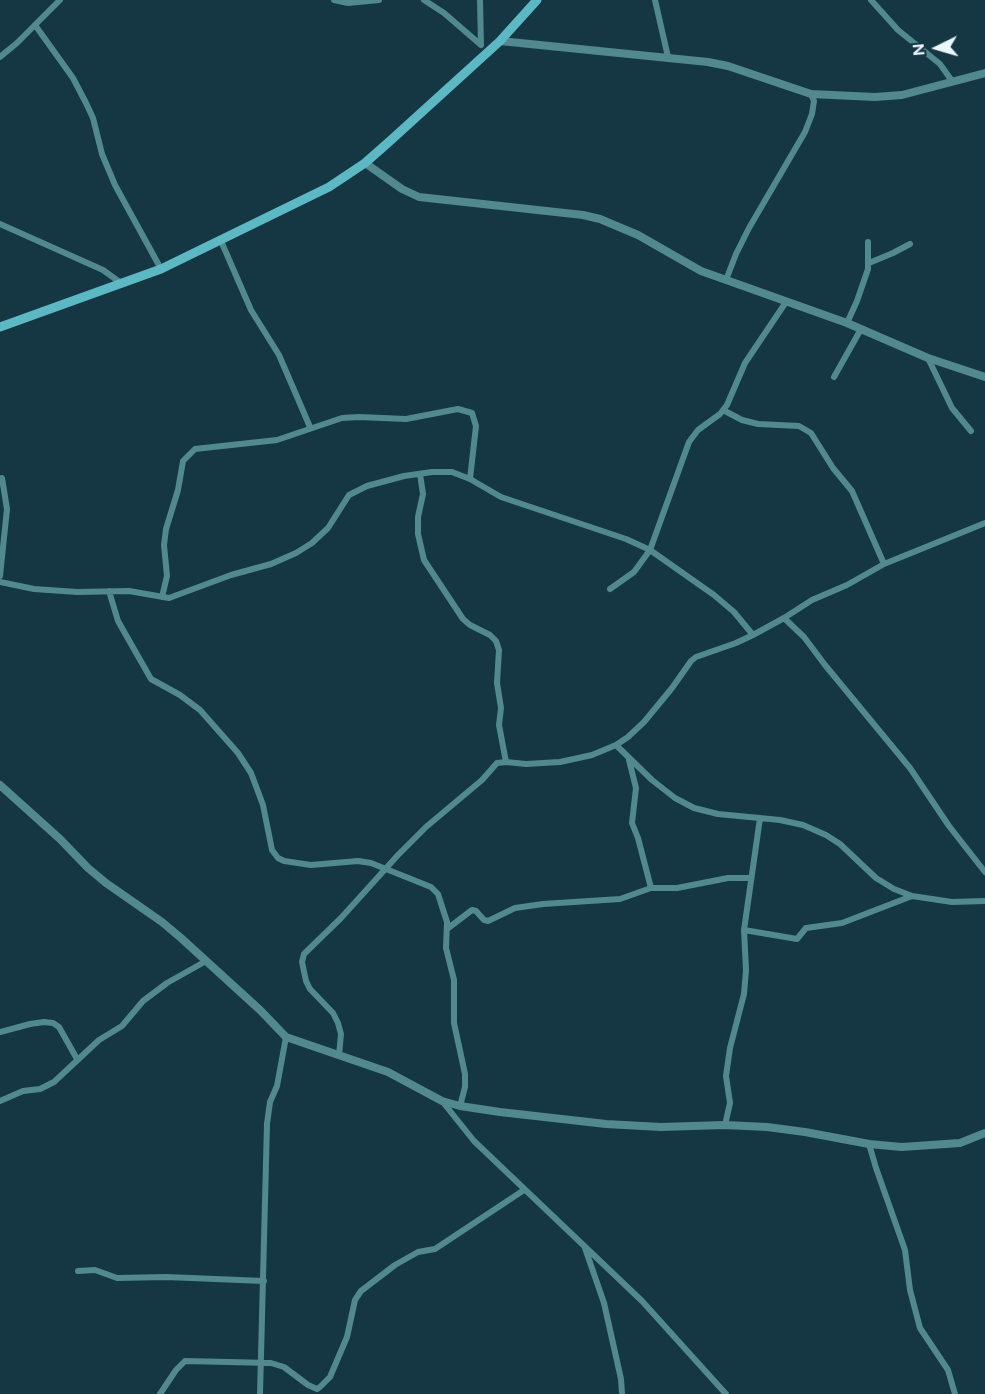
<!DOCTYPE html>
<style>
body{margin:0}
#map{position:relative;width:985px;height:1394px;overflow:hidden;background:#153743;font-family:Figtree,sans-serif}
canvas{display:block}
.north{position:absolute;left:907px;top:18px;width:60px;height:60px;-webkit-text-stroke:4px #153743;paint-order:stroke;rotate:265deg;font-size:16px;font-weight:700;line-height:24px;text-align:center;color:#e9f8fe}
.north::after{content:'';display:block;margin:auto;width:21px;height:27px;background:#e9f8fe;clip-path:polygon(50% 0,100% 100%,50% 72%,0 100%)}
</style>
<div id="map">
<canvas width="985" height="1394"></canvas>
<div class="north">N</div>
</div>
<script>
const g = document.querySelector('canvas').getContext('2d');
g.lineJoin = 'round';
const poly = rows => new Path2D(rows.map(r => 'M' + r).join(''));
function stroke(path, color, width, dash) { g.strokeStyle = color; g.lineWidth = width; g.lineCap = dash ? 'butt' : 'round'; g.setLineDash(dash || []); g.stroke(path); }
stroke(poly([
 [334,0,348,3,379,0],
 [424,0,444,13,481,45],
 [480,0,481,45],
 [655,0,668,57],
 [871,0,898,30,940,64,952,81],
 [35,25,73,78,86,103,93,118,102,154,115,185,161,269],
 [0,57,17,43,60,0],
 [0,224,103,270,121,283],
 [221,241,251,310,279,355,310,427],
 [869,263,893,253,910,244],
 [726,280,736,254,749,228,805,132,812,114,814,101,811,94],
 [847,323,857,301,868,269,868,242],
 [928,358,952,408,971,431],
 [834,377,861,329],
 [723,410,742,420,758,424,799,426,811,433,833,468,852,491,884,564],
 [420,474,423,494,418,517,418,534,424,560,463,619,470,625,490,635,496,641,499,650,497,683,501,708,499,725,506,762],
 [0,576,7,509,2,478],
 [0,582,34,589,77,592,129,591,169,598,231,575,271,564,296,553,312,543,328,528,349,495,367,486,404,476,432,472,452,472,470,479,501,497,626,539,650,550,714,595,734,612,753,635],
 [610,589,634,572,650,550,689,442,698,430,720,414,727,405,745,363,786,302],
 [109,591,118,621,151,679,180,695,200,710,238,753,251,773,263,805,272,850,278,858,284,861,311,865,358,861,371,863,431,887,438,894,447,922,446,948,454,980,454,1023,465,1074,465,1087,460,1106],
 [162,597,167,576,164,545,166,529,178,490,183,461,195,449,277,440,342,418,359,417,406,419,458,409,472,413,476,426,470,479],
 [784,618,804,637,825,665,910,768,949,826,985,872],
 [616,745,652,780,675,798,694,808,718,814,780,820,803,825,826,835,840,844,876,878,894,889,912,896,952,902,985,901],
 [629,760,636,788,632,823,638,838,651,888],
 [447,929,472,910,476,911,484,920,488,921,515,908,543,904,620,899,651,888,677,888,728,878,751,878],
 [744,930,797,939,806,928,842,923,912,896],
 [0,1032,30,1024,44,1022,53,1023,59,1027,77,1059],
 [339,1055,341,1034,338,1023,333,1013,310,989,306,981,302,962,304,954,341,918,398,855,426,827,482,780,497,763,506,762,526,764,560,762,592,755,616,745,628,737,644,722,672,688,691,661,696,657,736,643,753,635,784,618,812,600,847,585,884,564,985,523],
 [0,1101,23,1091,40,1089,54,1082,99,1040,122,1026,143,1001,167,983,206,961],
 [442,1101,474,1141,642,1301,726,1394],
 [725,1125,730,1103,726,1076,730,1048,744,994,746,970,744,930,760,818],
 [869,1144,876,1168,905,1250,910,1290,920,1328,948,1370,955,1394],
 [585,1248,604,1303,621,1379,622,1394],
 [78,1271,95,1270,117,1278,166,1277,264,1281],
 [160,1394,176,1370,185,1361,271,1363,284,1367,308,1385,317,1389,320,1387,330,1377,347,1337,355,1300,361,1291,395,1265,418,1252,435,1249,524,1190],
 [260,1394,267,1124,270,1102,277,1086,286,1037]
]), '#51898f', 6);
stroke(poly([
 [500,41,708,62,728,66,811,94,832,95,875,97,902,95,985,73],
 [365,163,402,189,419,197,583,215,600,219,638,235,701,271,847,323,928,358,985,377],
 [0,785,60,839,88,868,106,883,162,922,181,938,260,1010,286,1037,388,1072,442,1101,460,1106,500,1112,606,1124,661,1127,725,1125,767,1127,805,1132,869,1144,902,1147,960,1143,985,1133]
]), '#51898f', 8);
stroke(poly([
 [0,327,161,269,329,187,365,163,390,141,500,41,537,0]
]), '#5cb9c4', 9);
</script>
